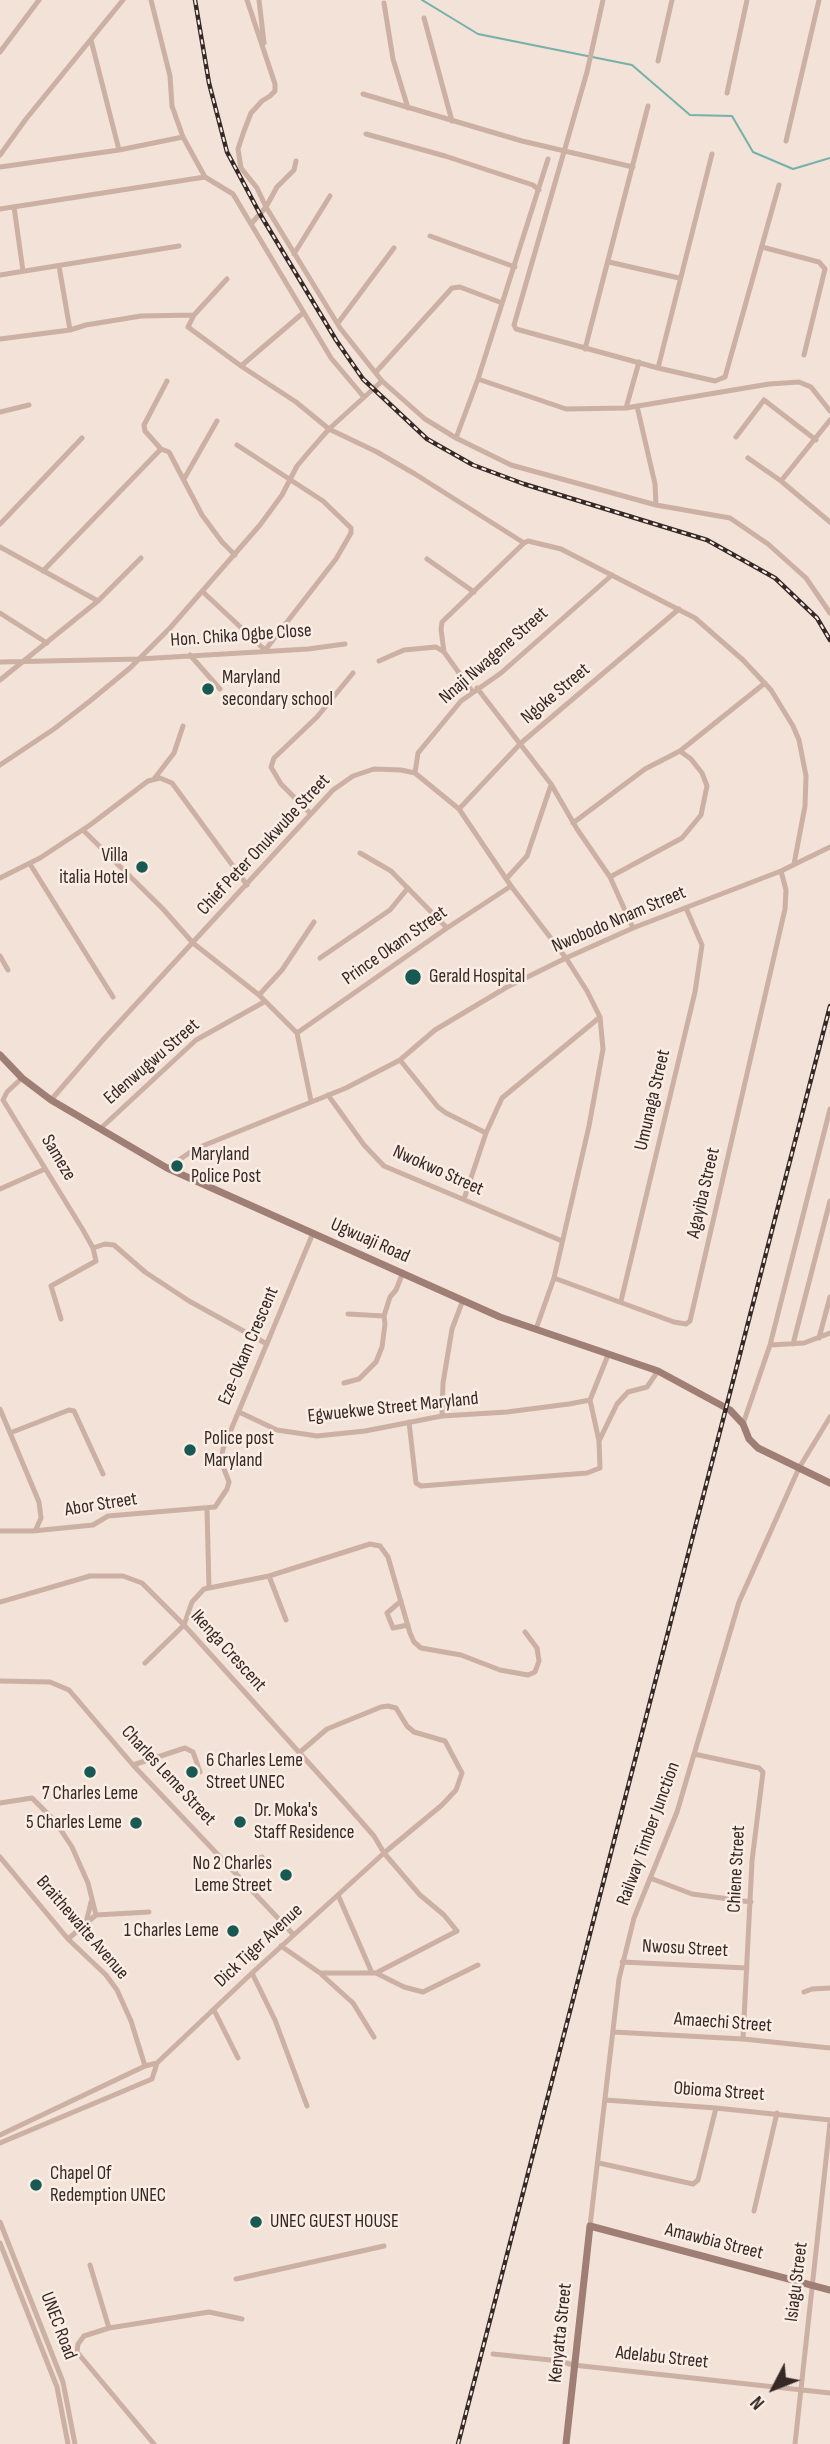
<!DOCTYPE html>
<style>
body{margin:0}
#map{position:relative;width:830px;height:2444px;overflow:hidden;background:#f2e2d8;font-family:"Sofia Sans Condensed",sans-serif}
canvas{display:block}
.north{position:absolute;left:739px;top:2353px;width:70px;height:70px;-webkit-text-stroke:5px #faede4;paint-order:stroke;rotate:228deg;font-size:19px;font-weight:700;line-height:28px;text-align:center;color:#352826}
.north::after{content:'';display:block;margin:auto;width:24px;height:32px;background:#352826;clip-path:polygon(50% 0,100% 100%,50% 72%,0 100%)}
</style>
<div id="map">
<canvas width="830" height="2444"></canvas>
<div class="north">N</div>
</div>
<script>
const g = document.querySelector('canvas').getContext('2d');
g.lineJoin = 'round';
const poly = rows => new Path2D(rows.map(r => 'M' + r).join(''));
function stroke(path, color, width, dash) { g.strokeStyle = color; g.lineWidth = width; g.lineCap = dash ? 'butt' : 'round'; g.setLineDash(dash || []); g.stroke(path); }
function write(font, color, halo, rows, align = 'center') {
  g.font = font + ' "Sofia Sans Condensed",sans-serif'; g.lineWidth = 5; g.setLineDash([]); g.textBaseline = 'middle'; g.strokeStyle = halo; g.fillStyle = color; for (const [text, x, y, turn = 0] of rows) {
    g.save(); g.translate(x, y); g.rotate((+turn || 0) * Math.PI / 180); g.textAlign = isNaN(turn) ? turn : align; if (halo) g.strokeText(text, 0, 0); g.fillText(text, 0, 0); g.restore();
  }
}
stroke(poly([
 [422,0,478,34,632,65,690,115,732,116,753,152,793,169,830,158]
]), '#75b1aa', 2);
stroke(poly([
 [151,0,170,76,172,106,183,137,205,177,233,194,331,358,363,396],
 [247,0,275,84,275,91,270,96,262,101,251,113,244,131,238,149,241,168,257,188,266,207,340,328,382,381,425,419,456,438,511,465,656,505,730,518,768,544,806,578,830,613],
 [259,0,264,43],
 [603,0,587,72,514,325,516,329,658,368,715,381,725,377,779,185],
 [384,3,393,59,408,108],
 [424,18,452,121],
 [91,40,119,150],
 [0,52,39,0],
 [658,61,672,0],
 [727,93,747,0],
 [363,94,522,141,633,167],
 [366,134,445,156,533,185,539,190],
 [786,141,819,0],
 [0,155,26,119,123,0],
 [0,167,119,150,183,137],
 [14,207,23,271],
 [0,209,205,177],
 [251,224,266,207,277,187,294,170,296,161],
 [430,236,515,267],
 [762,247,819,262,825,269,804,355],
 [294,254,330,196],
 [609,262,679,278],
 [59,266,70,330],
 [0,275,179,246],
 [227,279,194,315,188,327,241,366,296,402,329,429,377,452,415,474,524,543],
 [338,323,394,248],
 [0,339,70,330,86,325,141,316,194,315],
 [585,349,648,106],
 [241,366,303,313],
 [658,368,712,154],
 [376,372,452,288,460,287,502,303],
 [478,379,566,409,626,408,769,384,799,382,811,387,830,411],
 [637,406,655,484,656,505],
 [626,408,639,362],
 [0,412,29,405],
 [736,437,764,400,816,440],
 [456,438,478,379,548,159],
 [237,445,323,501,351,528,351,533,336,559,266,649],
 [161,449,145,431,144,425,167,381],
 [748,458,781,481,830,420],
 [184,479,217,421],
 [781,481,830,522],
 [0,524,82,438],
 [0,547,98,601],
 [427,559,474,592],
 [43,571,161,449,169,452,202,515,222,542,235,555],
 [203,592,266,651],
 [0,613,47,643],
 [444,652,441,629,442,622,524,543,528,541,561,549,695,618,743,660,771,690,793,726,799,740,806,776,805,806,794,864],
 [190,655,220,689],
 [379,661,404,650,436,647,444,652,472,691],
 [0,662,139,659,308,649,345,644],
 [0,680,98,601,141,558],
 [477,688,551,784,577,829,610,877,633,928],
 [0,765,54,729,90,701,130,668,170,628,260,525,282,495,297,466,308,453,329,429,382,381],
 [415,773,418,753,461,701,501,673,612,575],
 [154,779,174,753,183,726],
 [459,809,521,743,679,609],
 [310,813,281,784,271,767,274,758,317,717,353,673],
 [573,823,645,769,680,751,765,683],
 [83,830,163,909,193,943,259,995,297,1033,311,1101],
 [360,853,391,871,447,928],
 [30,864,113,997],
 [610,877,682,838,701,815,707,786,702,773,691,759,680,751],
 [0,878,40,858,90,825,148,781,160,778,172,783,247,885],
 [507,878,527,856,551,785],
 [0,956,8,970],
 [320,958,390,910,408,888],
 [259,995,282,970,314,922],
 [297,1033,447,928,511,886],
 [400,1060,438,1107,446,1113,486,1133],
 [22,1078,7,1092,3,1100,83,1230,93,1248,96,1261,51,1286,61,1319],
 [328,1095,364,1145,384,1166,562,1241],
 [51,1100,102,1041,333,790,353,776,374,769,401,770,415,773,459,809,511,886,566,958,587,991,600,1017,603,1049,589,1126,554,1278,536,1329],
 [100,1129,196,1040,264,1002],
 [167,1168,195,1149,346,1088,400,1060,435,1030,507,987,566,958,633,928,781,871,830,847],
 [0,1189,45,1169],
 [464,1199,486,1133,502,1098,600,1017],
 [93,1248,105,1244,114,1245,145,1272,189,1301,267,1344],
 [554,1278,674,1322,686,1324,690,1321,785,909,786,890,781,871],
 [621,1301,695,992,702,945,686,908],
 [384,1316,390,1297,396,1290,403,1272],
 [819,1338,830,1297],
 [793,1344,830,1201],
 [770,1345,830,1109],
 [344,1383,359,1379,376,1362,382,1347,385,1324,384,1316,348,1314],
 [590,1400,599,1441],
 [0,1409,39,1502,41,1518,36,1529],
 [239,1412,277,1430,317,1436,365,1431,442,1416,507,1412,569,1404,590,1400,608,1355],
 [442,1416,443,1383,452,1329,463,1300],
 [409,1422,416,1483,421,1486,587,1473,600,1468,599,1441,617,1404,628,1392,647,1387,658,1371],
 [743,1424,770,1345,804,1343,830,1333],
 [10,1433,69,1410,74,1411,103,1474],
 [207,1509,209,1588],
 [0,1531,33,1531,93,1525,108,1516,215,1507,227,1489,229,1482,221,1461,223,1449,313,1233],
 [269,1576,286,1620],
 [401,1601,387,1613,393,1628,408,1625],
 [0,1602,90,1576,123,1576,142,1583,184,1625,344,1802,374,1836,384,1853,420,1895,444,1915,457,1931,376,1973,320,1973,281,1946],
 [145,1663,184,1625,192,1602,204,1589,269,1576,370,1544,380,1546,388,1557,410,1633,414,1642,421,1648,461,1655,500,1670,528,1675,535,1672,539,1661,537,1648,525,1632],
 [0,1681,50,1682,69,1690,133,1765,293,1934],
 [694,1754,759,1768,763,1772,752,1861,743,2039],
 [133,1765,185,1748,193,1752,200,1772],
 [0,1803,32,1798,55,1821,72,1847,88,1883,96,1915],
 [0,1857,68,1939,106,1975,117,1990,131,2021,145,2066],
 [235,1872,240,1865,246,1861,251,1863,262,1857],
 [650,1878,692,1894,751,1902],
 [338,1895,372,1973],
 [86,1923,91,1902],
 [68,1939,96,1915,149,1912],
 [622,1962,747,1968],
 [252,1973,275,2020,307,2106],
 [376,1973,404,1987,423,1992,478,1965],
 [322,1975,353,2003,374,2037],
 [804,1992,812,1989,830,1988],
 [214,2010,238,2058],
 [613,2032,743,2039,830,2048],
 [605,2100,716,2108,830,2120],
 [0,2135,145,2066,157,2063],
 [0,2143,152,2079,157,2063,252,1973,384,1853,442,1805,456,1790,462,1773,445,1741,414,1732,407,1726,396,1708,388,1706,381,1707,327,1729,299,1753],
 [599,2163,693,2184,698,2180,716,2108],
 [754,2211,777,2113],
 [0,2222,63,2382,75,2444],
 [590,2226,619,1979,634,1918,677,1812,739,1602,799,1468,830,1417],
 [0,2243,57,2387,68,2444],
 [90,2265,109,2328],
 [236,2279,384,2246],
 [493,2354,560,2361,573,2365,830,2393],
 [154,2444,77,2352,78,2344,84,2336,109,2328,209,2312,242,2319],
 [795,2444,830,2123]
]), '#cbb0a3', 5);
stroke(poly([
 [0,1055,22,1078,51,1100,167,1168,500,1317,658,1371,730,1410,743,1424,749,1439,758,1448,830,1483],
 [566,2444,590,2226,830,2290]
]), '#9e7e75', 7);
const rail = poly([
 [195,0,209,83,227,152,260,214,336,340,363,379,427,439,473,465,524,484,707,540,775,578,817,618,830,640],
 [458,2444,830,1006]
]);
stroke(rail, '#352826', 4.5);
stroke(rail, '#faede4', 2, [5]);
for (const [x, y, r, color] of [
 [208,689,7,"#195954"],
 [142,867,7,"#195954"],
 [413,977,9,"#195954"],
 [177,1166,7,"#195954"],
 [190,1450,7,"#195954"],
 [90,1772,7,"#195954"],
 [192,1772,7,"#195954"],
 [240,1822,7,"#195954"],
 [136,1823,7,"#195954"],
 [286,1875,7,"#195954"],
 [233,1931,7,"#195954"],
 [36,2185,7,"#195954"],
 [256,2222,7,"#195954"]
]) { const dot = new Path2D(); dot.arc(x, y, r, 0, 2 * Math.PI); g.fillStyle = color; g.fill(dot); stroke(dot, '#faede4', 2.5); }
write('19px', '#352826', '#faede4', [
 ["Hon. Chika Ogbe Close",241,636,-4],
 ["Nnaji Nwagene Street",494,656,-41],
 ["Ngoke Street",556,694,-40],
 ["Chief Peter Onukwube Street",264,845,-47],
 ["Nwobodo Nnam Street",619,920,-23],
 ["Prince Okam Street",395,946,-35],
 ["Edenwugwu Street",152,1062,-41],
 ["Umunaga Street",653,1100,-77],
 ["Sameze",58,1158,59],
 ["Nwokwo Street",438,1171,24],
 ["Agayiba Street",704,1193,-77],
 ["Ugwuaji Road",370,1241,24],
 ["Eze-Okam Crescent",249,1346,-67],
 ["Egwuekwe Street Maryland",393,1408,-6],
 ["Abor Street",101,1505,-9],
 ["Ikenga Crescent",228,1651,48],
 ["Charles Leme Street",168,1776,47],
 ["Railway Timber Junction",649,1834,-70],
 ["Chiene Street",737,1869,-87],
 ["Braithewaite Avenue",82,1928,49],
 ["Dick Tiger Avenue",259,1946,-43],
 ["Nwosu Street",685,1949,3],
 ["Amaechi Street",723,2023,4],
 ["Obioma Street",719,2092,4],
 ["Amawbia Street",714,2242,14],
 ["Isiagu Street",797,2282,-83],
 ["UNEC Road",58,2326,69],
 ["Kenyatta Street",561,2333,-84],
 ["Adelabu Street",662,2358,6]
]);
write('19px', '#352826', '#faede4', [
 ["Maryland",222,678],
 ["secondary school",222,700],
 ["Villa",128,856,"right"],
 ["italia Hotel",128,878,"right"],
 ["Gerald Hospital",429,977],
 ["Maryland",191,1155],
 ["Police Post",191,1177],
 ["Police post",204,1439],
 ["Maryland",204,1461],
 ["6 Charles Leme",206,1761],
 ["Street UNEC",206,1783],
 ["7 Charles Leme",90,1794,"center"],
 ["Dr. Moka's",254,1811],
 ["Staff Residence",254,1833],
 ["5 Charles Leme",122,1823,"right"],
 ["No 2 Charles",272,1864,"right"],
 ["Leme Street",272,1886,"right"],
 ["1 Charles Leme",219,1931,"right"],
 ["Chapel Of",50,2174],
 ["Redemption UNEC",50,2196],
 ["UNEC GUEST HOUSE",270,2222]
], 'left');
</script>
